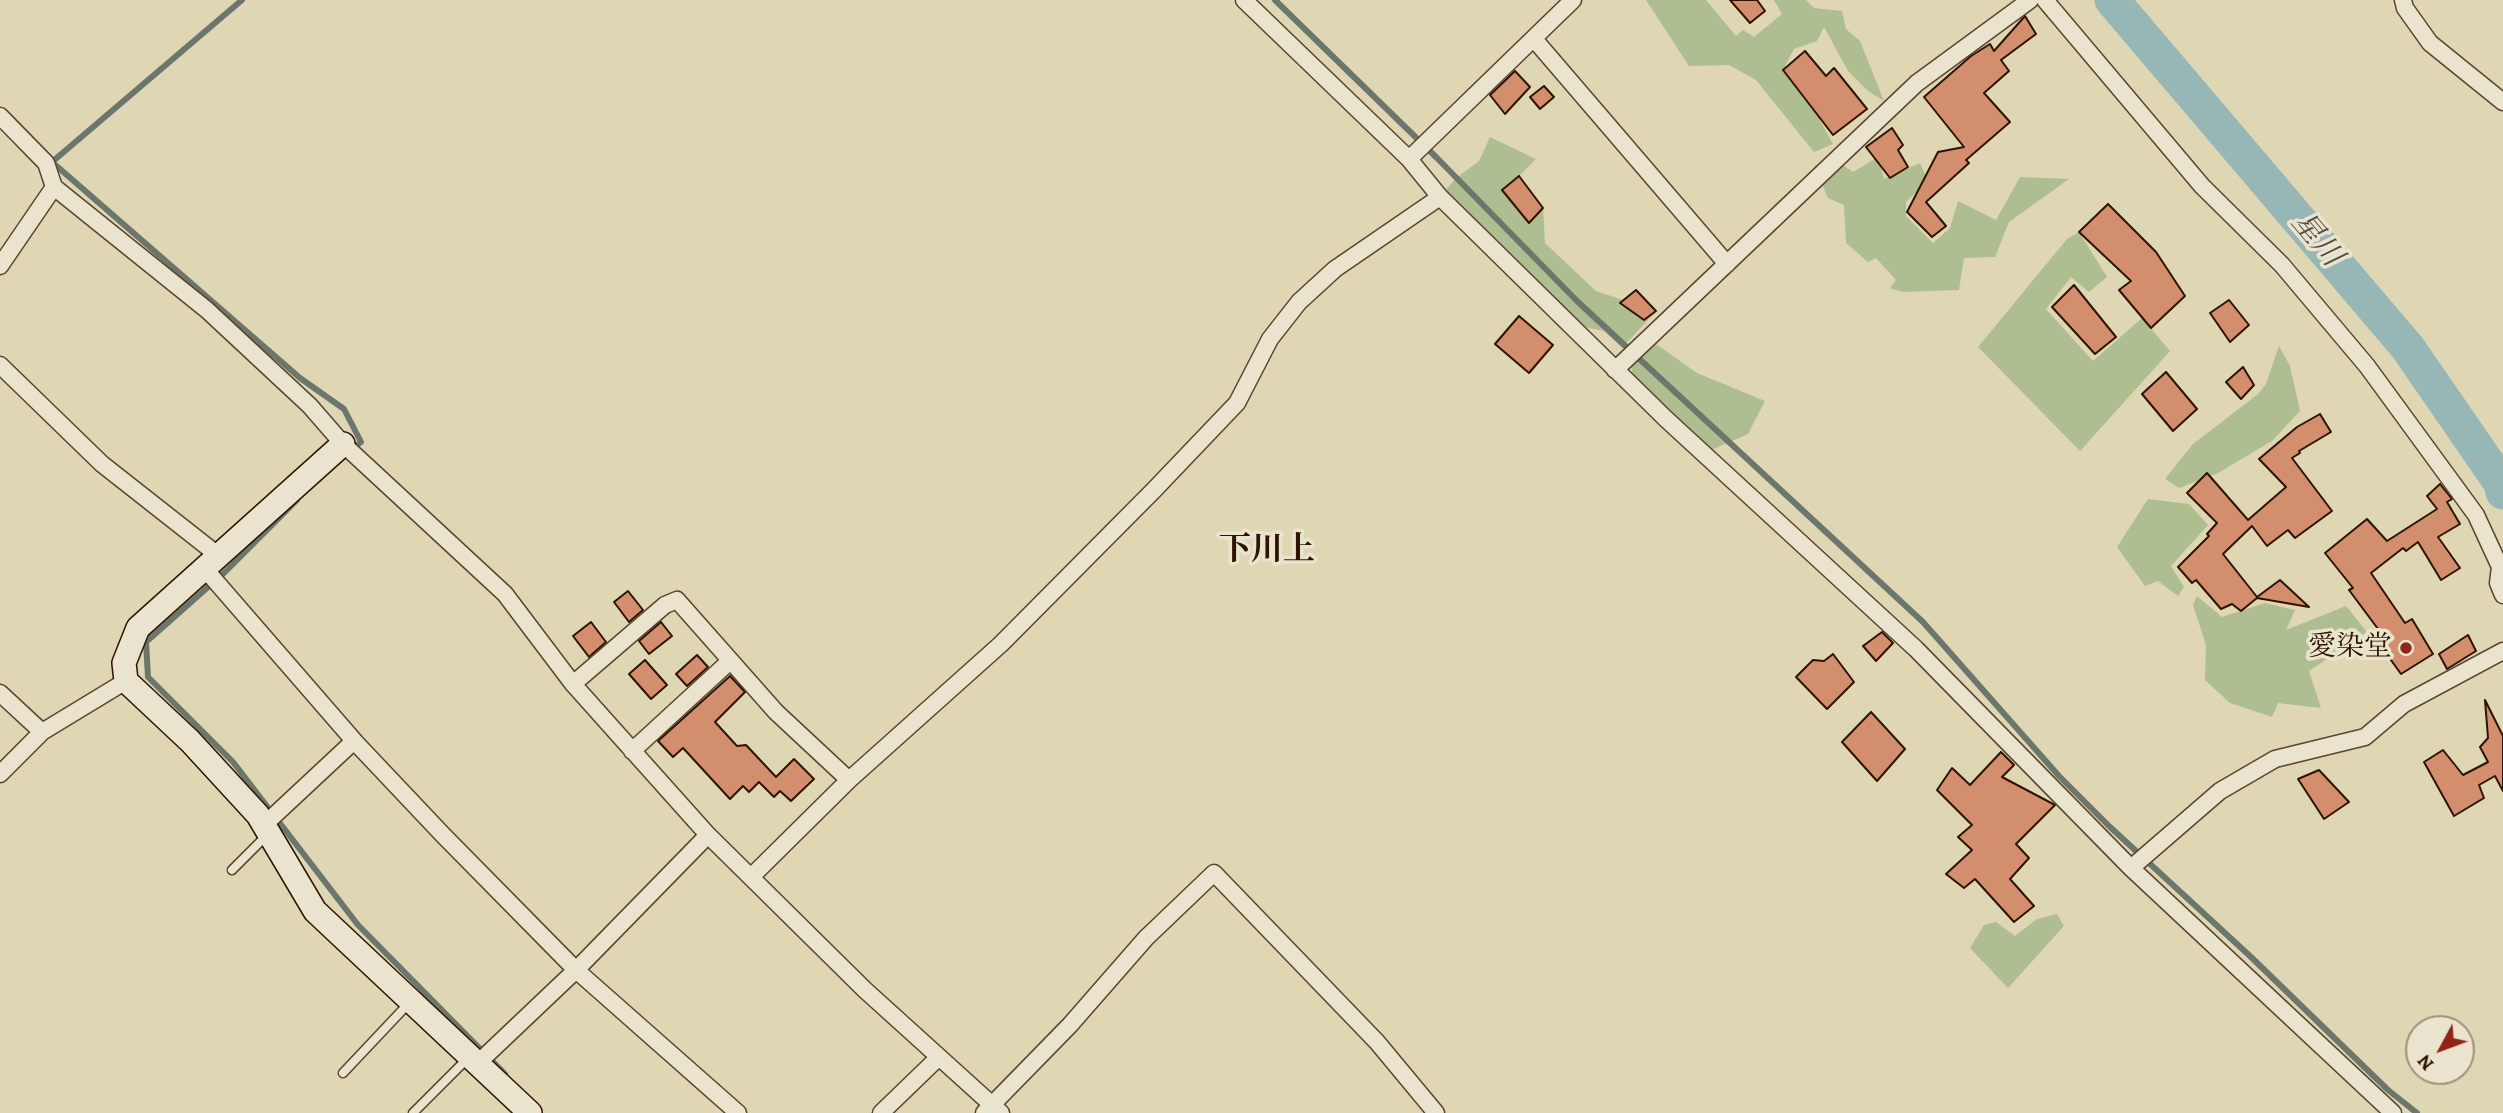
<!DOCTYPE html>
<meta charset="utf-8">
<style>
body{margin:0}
#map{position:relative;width:2503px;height:1113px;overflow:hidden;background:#dfd6b4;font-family:Alegreya,serif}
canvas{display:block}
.north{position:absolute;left:2405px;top:1015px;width:70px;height:70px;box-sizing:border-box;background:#eae4ce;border:2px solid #9f917c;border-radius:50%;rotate:229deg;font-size:19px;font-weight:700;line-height:28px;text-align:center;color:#2e1400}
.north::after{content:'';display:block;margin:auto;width:24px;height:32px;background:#8f2418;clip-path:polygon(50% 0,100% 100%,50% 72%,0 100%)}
</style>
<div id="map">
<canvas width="2503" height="1113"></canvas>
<div class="north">N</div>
</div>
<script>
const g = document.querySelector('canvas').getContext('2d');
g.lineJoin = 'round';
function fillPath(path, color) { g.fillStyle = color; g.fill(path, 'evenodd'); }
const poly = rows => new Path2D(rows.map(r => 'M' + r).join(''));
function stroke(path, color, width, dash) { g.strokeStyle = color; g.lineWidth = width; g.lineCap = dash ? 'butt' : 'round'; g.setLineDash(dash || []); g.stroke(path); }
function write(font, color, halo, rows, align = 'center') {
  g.font = font + ' Alegreya,"Noto Serif JP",serif'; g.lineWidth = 7; g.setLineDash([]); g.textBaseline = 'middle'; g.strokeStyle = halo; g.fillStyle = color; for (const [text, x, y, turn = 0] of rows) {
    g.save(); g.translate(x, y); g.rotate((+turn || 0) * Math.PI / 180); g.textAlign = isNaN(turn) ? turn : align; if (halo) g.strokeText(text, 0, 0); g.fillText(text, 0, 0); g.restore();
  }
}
fillPath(poly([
 [1646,0,1706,0,1736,36,1743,30,1754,37,1782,14,1774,0,1806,0,1814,8,1842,11,1846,29,1860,41,1884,101,1868,91,1848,71,1824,27,1817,41,1794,49,1783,70,1815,111,1833,144,1814,152,1756,80,1729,65,1689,66],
 [1490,137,1536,159,1519,176,1543,208,1545,243,1596,291,1656,311,1622,348,1604,331,1579,326,1440,197,1455,179,1479,161],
 [1878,157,1884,179,1920,163,1928,181,1906,202,1906,216,1933,243,1950,228,1958,201,1996,220,2020,177,2069,179,2009,222,1995,257,1964,258,1959,290,1902,292,1890,288,1896,280,1876,258,1868,262,1846,243,1844,205,1828,198,1814,166,1835,160,1853,172],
 [2079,232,2107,277,2089,292,2071,277,2046,309,2093,361,2142,318,2170,351,2080,451,1978,347,2067,239],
 [1656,344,1697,373,1765,401,1748,434,1702,454,1633,386,1631,358],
 [2279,346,2290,366,2300,411,2272,441,2218,473,2179,488,2165,479,2193,444,2258,394,2266,384],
 [2148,499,2189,504,2208,525,2171,566,2184,587,2178,596,2158,581,2145,586,2117,547],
 [2197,596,2222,617,2265,603,2295,610,2286,630,2346,606,2367,632,2309,671,2321,708,2278,703,2272,717,2230,703,2205,680,2206,645,2193,605],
 [2057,914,2064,926,2008,988,1970,948,1984,925,1996,922,2015,936,2037,919]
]), '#afbe90');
stroke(poly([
 [242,0,52,162,300,378,344,409,361,442,351,450],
 [1275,0,1437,158,1577,301,1923,622,2059,776,2110,827,2251,957,2388,1090,2417,1113],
 [297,500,225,572,146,642,148,677,233,762,358,925,505,1074]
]), '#6c766d', 6);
stroke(poly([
 [2112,0,2408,348,2501,483,2503,492]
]), '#96b7b6', 35);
const building = poly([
 [1730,0,1757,0,1765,11,1750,23,1730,0],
 [2025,16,2036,34,2001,60,2009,71,1984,93,2010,122,1966,160,1969,163,1926,202,1946,226,1932,237,1907,212,1938,152,1964,147,1924,97,1971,56,1990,44,1994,51,2025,16],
 [1805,51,1826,76,1834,68,1867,109,1833,135,1783,70,1805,51],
 [1515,71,1530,87,1505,114,1490,95,1515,71],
 [1544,86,1554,97,1540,109,1530,97,1544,86],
 [1892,128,1903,145,1898,150,1908,167,1890,178,1866,147,1892,128],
 [1519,176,1543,208,1529,223,1502,190,1519,176],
 [2108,204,2156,252,2185,296,2151,328,2119,290,2131,281,2079,232,2108,204],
 [2074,285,2116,337,2095,354,2052,307,2074,285],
 [1636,290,1656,311,1644,320,1620,303,1636,290],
 [2229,300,2249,325,2230,342,2210,313,2229,300],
 [1519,316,1553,345,1529,373,1495,344,1519,316],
 [2243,367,2254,385,2241,399,2226,382,2243,367],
 [2166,372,2197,409,2173,431,2142,394,2166,372],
 [2320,414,2331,432,2299,451,2300,453,2292,458,2332,511,2295,538,2288,530,2267,546,2252,526,2223,554,2257,597,2280,580,2309,607,2257,598,2241,611,2232,604,2221,609,2196,580,2192,583,2178,567,2209,536,2207,534,2217,523,2187,493,2207,473,2248,520,2286,487,2259,459,2297,427,2320,414],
 [2440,484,2452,499,2447,502,2460,524,2438,537,2460,568,2441,580,2418,542,2406,551,2403,548,2371,573,2405,623,2412,619,2433,654,2401,674,2378,642,2384,637,2349,590,2353,588,2325,553,2367,519,2387,541,2437,509,2427,496,2440,484],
 [628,591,643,610,629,622,614,602,628,591],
 [591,622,606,642,589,657,573,636,591,622],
 [661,622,672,636,649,654,639,641,661,622],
 [1882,632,1893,643,1876,661,1863,646,1882,632],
 [2468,635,2476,651,2447,669,2439,654,2468,635],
 [1833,654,1854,682,1827,709,1796,677,1813,660,1824,661,1833,654],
 [697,655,708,667,687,686,676,674,697,655],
 [645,660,667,685,651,699,629,674,645,660],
 [730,676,745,692,715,722,737,746,746,745,776,777,794,759,814,779,791,801,780,791,774,797,759,782,749,792,743,786,730,799,683,748,673,757,658,741,730,676],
 [2485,700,2503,736,2503,791,2495,776,2479,785,2484,798,2454,816,2424,762,2443,750,2463,775,2488,762,2480,747,2488,738,2485,700],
 [1871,712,1905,749,1877,781,1842,742,1871,712],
 [2001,752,2014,765,2002,777,2055,805,2016,844,2029,858,2010,879,2034,906,2014,922,1975,879,1964,888,1946,874,1972,850,1958,837,1972,825,1937,790,1952,768,1970,785,2001,752],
 [2319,770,2349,802,2324,819,2298,779,2319,770]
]);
fillPath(building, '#d38e6e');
stroke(building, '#2e1400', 2);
const lane = poly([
 [232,870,267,835],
 [343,1073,410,1002],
 [413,1113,468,1058]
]);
const street = poly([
 [1244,0,1409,159,1440,197,1666,419,1916,649,2131,868,2393,1113],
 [2045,0,2202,186,2282,265,2367,366,2476,515,2500,567,2498,583,2503,595],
 [2403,0,2405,8,2430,43,2503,102],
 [1534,39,1727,264],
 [0,116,46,163,54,187,207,310,310,406,343,444,505,594,573,684,708,835,865,990,1001,1113],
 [1409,159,1573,0],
 [0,266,54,187],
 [0,365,102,464,219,556],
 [1615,370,1917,83,2030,0],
 [205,569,356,743,443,835,576,970,738,1113],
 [573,684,665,605,677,600,776,712,849,780],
 [0,693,42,732],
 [632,751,730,661],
 [0,774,42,732,126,681],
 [264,825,354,741],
 [2131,868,2220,791,2275,759,2365,737,2404,704,2503,651],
 [752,876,849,780,1001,644,1153,491,1237,403,1270,339,1299,302,1335,269,1440,197],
 [478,1063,576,970,708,835],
 [881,1113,939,1057],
 [984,1113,1070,1025,1146,938,1214,873,1377,1042,1436,1113]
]);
const secondary = poly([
 [343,444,138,628,124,663,126,681,190,741,258,815,315,911,530,1113]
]);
stroke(lane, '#5a442d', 11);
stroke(street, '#5a442d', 19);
stroke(secondary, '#2e1400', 26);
stroke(lane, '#eae4ce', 8);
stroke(street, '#eae4ce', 16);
stroke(secondary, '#eae4ce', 23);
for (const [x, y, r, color] of [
 [2406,648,7,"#8f2418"]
]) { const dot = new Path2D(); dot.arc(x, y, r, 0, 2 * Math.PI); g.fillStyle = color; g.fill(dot); stroke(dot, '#eae4ce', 2.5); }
write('28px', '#2e1400', '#eae4ce', [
 ["愛染堂",2392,648]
], 'right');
write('italic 30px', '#524d40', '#eae4ce', [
 ["星川",2316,240,50]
]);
write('bold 32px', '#2e1400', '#eae4ce', [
 ["下川上",1267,551]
]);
</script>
